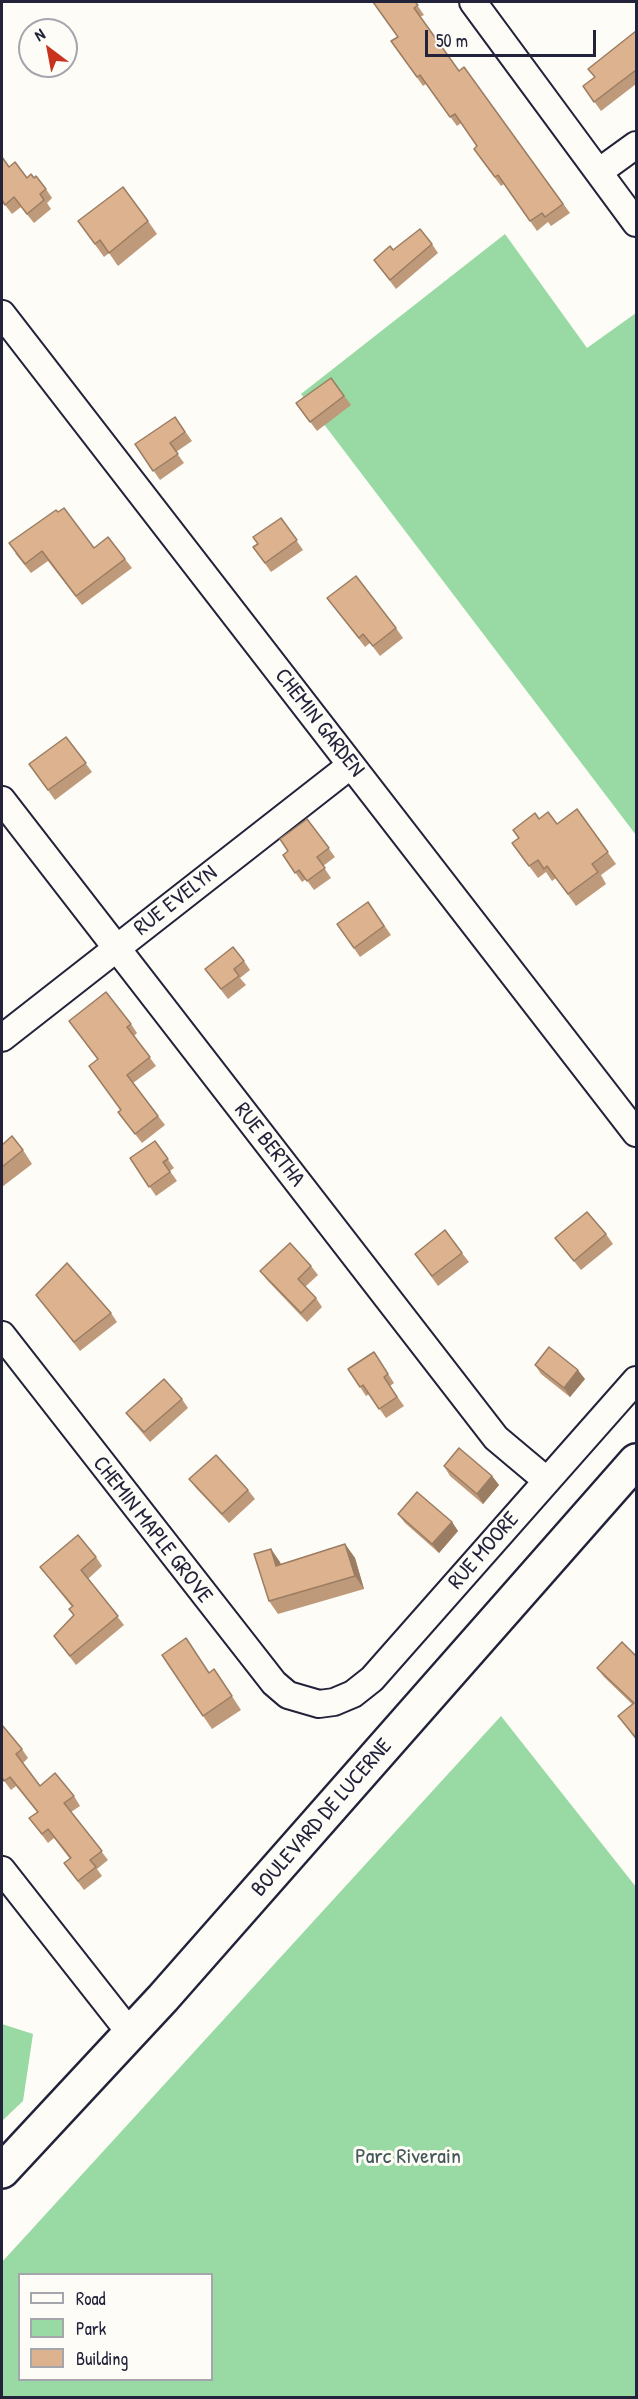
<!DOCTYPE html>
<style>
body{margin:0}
#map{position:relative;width:638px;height:2399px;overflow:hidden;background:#fdfcf7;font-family:"Patrick Hand",sans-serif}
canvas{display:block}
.frame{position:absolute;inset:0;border:3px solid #22223b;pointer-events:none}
.legend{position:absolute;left:18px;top:2273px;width:195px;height:108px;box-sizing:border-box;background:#fdfcf7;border:2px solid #a5a5ac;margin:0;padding:8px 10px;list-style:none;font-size:18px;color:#22223b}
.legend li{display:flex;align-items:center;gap:12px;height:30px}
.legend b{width:30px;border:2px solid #a5a5ac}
.north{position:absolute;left:18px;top:18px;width:60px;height:60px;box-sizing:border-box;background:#fdfcf7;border:2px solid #a5a5ac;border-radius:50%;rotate:328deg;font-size:16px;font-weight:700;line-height:24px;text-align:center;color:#22223b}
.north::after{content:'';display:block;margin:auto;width:21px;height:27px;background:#c8321e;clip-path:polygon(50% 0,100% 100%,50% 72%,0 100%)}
.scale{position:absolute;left:425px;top:30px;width:171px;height:27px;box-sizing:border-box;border:3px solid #22223b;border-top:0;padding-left:8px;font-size:18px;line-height:21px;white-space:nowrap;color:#22223b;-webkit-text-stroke:4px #fdfcf7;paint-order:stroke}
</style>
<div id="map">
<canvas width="638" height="2399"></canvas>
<div class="frame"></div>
<ul class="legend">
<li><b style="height:8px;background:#fdfcf7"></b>Road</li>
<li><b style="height:16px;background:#99daa4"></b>Park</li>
<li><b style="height:16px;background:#ddb28e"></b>Building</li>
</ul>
<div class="north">N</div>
<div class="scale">50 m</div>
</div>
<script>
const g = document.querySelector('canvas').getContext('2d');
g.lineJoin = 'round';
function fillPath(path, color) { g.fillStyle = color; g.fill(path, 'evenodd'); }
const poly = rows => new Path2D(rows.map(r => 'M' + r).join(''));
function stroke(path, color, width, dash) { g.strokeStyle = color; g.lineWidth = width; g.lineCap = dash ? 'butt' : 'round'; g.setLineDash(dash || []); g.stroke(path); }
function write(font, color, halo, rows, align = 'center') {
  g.font = font + ' "Patrick Hand",sans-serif'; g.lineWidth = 6; g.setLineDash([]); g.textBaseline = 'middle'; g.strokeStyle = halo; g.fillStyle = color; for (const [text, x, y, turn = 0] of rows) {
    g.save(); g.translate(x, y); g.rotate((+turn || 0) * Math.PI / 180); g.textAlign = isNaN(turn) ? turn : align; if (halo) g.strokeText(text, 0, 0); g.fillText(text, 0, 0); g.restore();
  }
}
fillPath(poly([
 [505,234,587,348,636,313,636,835,301,394],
 [501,1716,636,1887,636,2397,2,2397,2,2262],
 [20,2274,212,2274,212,2380,20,2380],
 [2,2024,33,2034,23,2101,2,2121]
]), '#99daa4');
const street = poly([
 [473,2,636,223],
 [600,171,636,145],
 [2,314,636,1133],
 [2,800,496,1438,546,1480],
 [2,1038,351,765],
 [2,1335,274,1683,288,1695,319,1704,334,1702,353,1694,372,1679,636,1380],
 [2,1870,131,2034]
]);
const secondary = poly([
 [2,2171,163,1998,636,1461]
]);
stroke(street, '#22223b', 30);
stroke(secondary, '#22223b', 38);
stroke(street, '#fdfcf7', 26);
stroke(secondary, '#fdfcf7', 33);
fillPath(poly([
 [415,2,424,15,420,17,459,71,464,67,570,213,551,226,548,222,537,231,504,184,501,186,480,158,477,146,461,123,457,126,426,84,423,86,391,41,398,37],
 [636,31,636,84,601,111,583,86,594,78],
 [2,157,9,167,27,178,34,178,46,189,52,198,47,203,51,209,34,223,21,207,12,214,2,201],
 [78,221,148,221,157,234,118,266,109,253,104,257],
 [432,244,438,253,396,289,374,260],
 [331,378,351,405,317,431,296,403],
 [175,417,192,441,176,452,184,463,160,480,135,444],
 [281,518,303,550,271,572,253,547,258,544],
 [94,548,125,559,132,568,82,605,48,561,31,573,15,553],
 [327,598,396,628,403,638,380,656,370,643,365,647],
 [66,737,92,772,55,800,29,764],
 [577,809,616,864,601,875,606,884,576,906,556,878,552,881,546,872,538,878,512,843,539,819,557,824],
 [307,819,335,857,323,866,331,878,314,890,306,879,302,882,283,855,288,851],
 [368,902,391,935,360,957,337,924],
 [244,961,250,970,240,978,246,985,228,999,205,969],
 [69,1021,131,1024,137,1033,134,1036,156,1066,133,1083,165,1125,142,1143,118,1112,121,1110,98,1060],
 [155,1141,174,1168,170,1171,177,1181,156,1196,130,1158],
 [2,1145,23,1150,32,1164,2,1187],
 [606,1234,613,1244,581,1270,555,1238],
 [462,1253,469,1262,438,1286,415,1254],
 [311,1266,318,1275,305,1287,316,1298,322,1307,307,1322,267,1280,260,1271],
 [36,1295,111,1313,117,1322,80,1351],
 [374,1352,394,1383,390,1386,404,1406,386,1418,369,1394,366,1396,348,1369],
 [535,1365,585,1379,570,1397,541,1374],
 [182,1399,188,1408,150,1442,133,1422,126,1413],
 [444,1466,492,1476,499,1485,483,1504,450,1476],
 [189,1479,248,1490,255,1499,229,1523,196,1488],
 [398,1514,452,1522,458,1531,439,1553,405,1523],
 [345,1544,355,1558,364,1589,278,1614,269,1601,271,1549,281,1564],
 [96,1557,102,1566,88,1579,124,1625,76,1665,54,1636,74,1616,69,1609,72,1607,40,1567],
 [162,1655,209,1673,215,1670,241,1710,212,1729],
 [636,1656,636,1740,618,1716,632,1704,604,1677,597,1668],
 [2,1725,22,1749,28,1758,23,1763,40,1786,74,1796,80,1806,71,1812,108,1860,97,1869,102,1876,84,1890,64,1863,70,1859,54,1838,48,1843,29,1818,37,1812,16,1786,11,1790,2,1778]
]), '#be997a');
fillPath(poly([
 [578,1370,585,1379,570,1397,564,1388],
 [492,1476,499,1485,483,1504,477,1494],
 [452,1522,458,1531,439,1553,432,1544],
 [345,1544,355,1558,364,1589,355,1576],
 [271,1549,280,1562,285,1579,276,1566]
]), '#9b7d63');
const building = poly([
 [373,2,415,2,418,5,414,8,459,71,464,67,563,204,545,217,542,213,530,221,498,175,495,177,474,149,477,146,455,114,450,117,420,75,417,77,391,41,398,37,373,2],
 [636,31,636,70,594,102,583,86,595,77,588,69,636,31],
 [2,157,9,167,15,162,27,178,31,174,34,178,36,176,46,189,40,194,44,200,27,214,14,197,5,205,2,200,2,157],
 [123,187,148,221,109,253,100,240,95,244,78,221,123,187],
 [420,229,432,244,390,280,374,260,390,246,393,250,420,229],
 [331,378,344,396,310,422,296,403,331,378],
 [175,417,185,432,170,443,178,454,153,471,135,444,175,417],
 [64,508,94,548,108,537,125,559,76,596,42,551,25,564,9,543,56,510,58,512,64,508],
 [281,518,297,540,265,563,253,547,258,544,253,537,281,518],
 [356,576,396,628,373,646,363,634,359,638,327,598,356,576],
 [66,737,86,763,48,790,29,764,66,737],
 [577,809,608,852,592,864,598,872,568,894,547,866,544,869,538,860,529,866,512,843,519,838,513,830,535,813,539,819,548,812,557,824,577,809],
 [307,819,329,848,317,857,325,868,307,881,299,870,295,873,283,855,288,851,280,839,307,819],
 [368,902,384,926,354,948,337,924,368,902],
 [233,947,244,961,234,969,239,976,221,989,205,969,233,947],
 [106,992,131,1024,127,1027,150,1057,127,1075,158,1116,135,1134,118,1112,121,1110,89,1066,98,1059,69,1021,106,992],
 [12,1136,23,1150,2,1167,2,1145,12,1136],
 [155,1141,168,1159,163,1162,170,1172,149,1187,130,1158,155,1141],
 [587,1212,606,1234,574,1261,555,1238,587,1212],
 [445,1230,462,1253,432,1276,415,1254,445,1230],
 [290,1243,311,1266,298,1279,316,1298,301,1313,260,1271,290,1243],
 [67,1263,111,1313,74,1342,36,1295,67,1263],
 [549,1347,578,1370,564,1388,535,1365,549,1347],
 [374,1352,388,1374,384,1377,397,1397,379,1409,363,1385,360,1387,348,1369,374,1352],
 [164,1379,182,1399,144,1432,126,1413,164,1379],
 [459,1448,492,1476,477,1494,444,1466,459,1448],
 [216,1455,248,1490,222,1514,189,1479,216,1455],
 [417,1492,452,1522,432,1544,398,1514,417,1492],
 [78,1535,96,1557,81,1570,118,1616,70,1656,54,1636,74,1615,69,1609,73,1606,40,1567,78,1535],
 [345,1544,355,1576,269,1601,254,1554,271,1549,276,1566,345,1544],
 [186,1638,209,1673,214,1669,232,1696,203,1716,162,1655,186,1638],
 [622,1642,636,1656,636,1738,618,1716,634,1703,597,1668,622,1642],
 [2,1725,22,1749,16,1754,40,1786,55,1773,74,1796,64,1803,102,1851,90,1860,96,1867,78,1881,64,1863,71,1858,48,1829,42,1834,29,1818,38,1812,10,1777,4,1781,2,1777,2,1725]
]);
fillPath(building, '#ddb28e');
stroke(building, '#9b7d63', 1.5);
write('22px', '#22223b', '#fdfcf7', [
 ["CHEMIN GARDEN",319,723,52],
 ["RUE EVELYN",176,901,-38],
 ["RUE BERTHA",269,1145,52],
 ["CHEMIN MAPLE GROVE",152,1530,52],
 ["RUE MOORE",484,1551,-49],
 ["BOULEVARD DE LUCERNE",322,1818,-49]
]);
write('22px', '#46595a', '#fdfcf7', [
 ["Parc Riverain",408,2157]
]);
</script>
